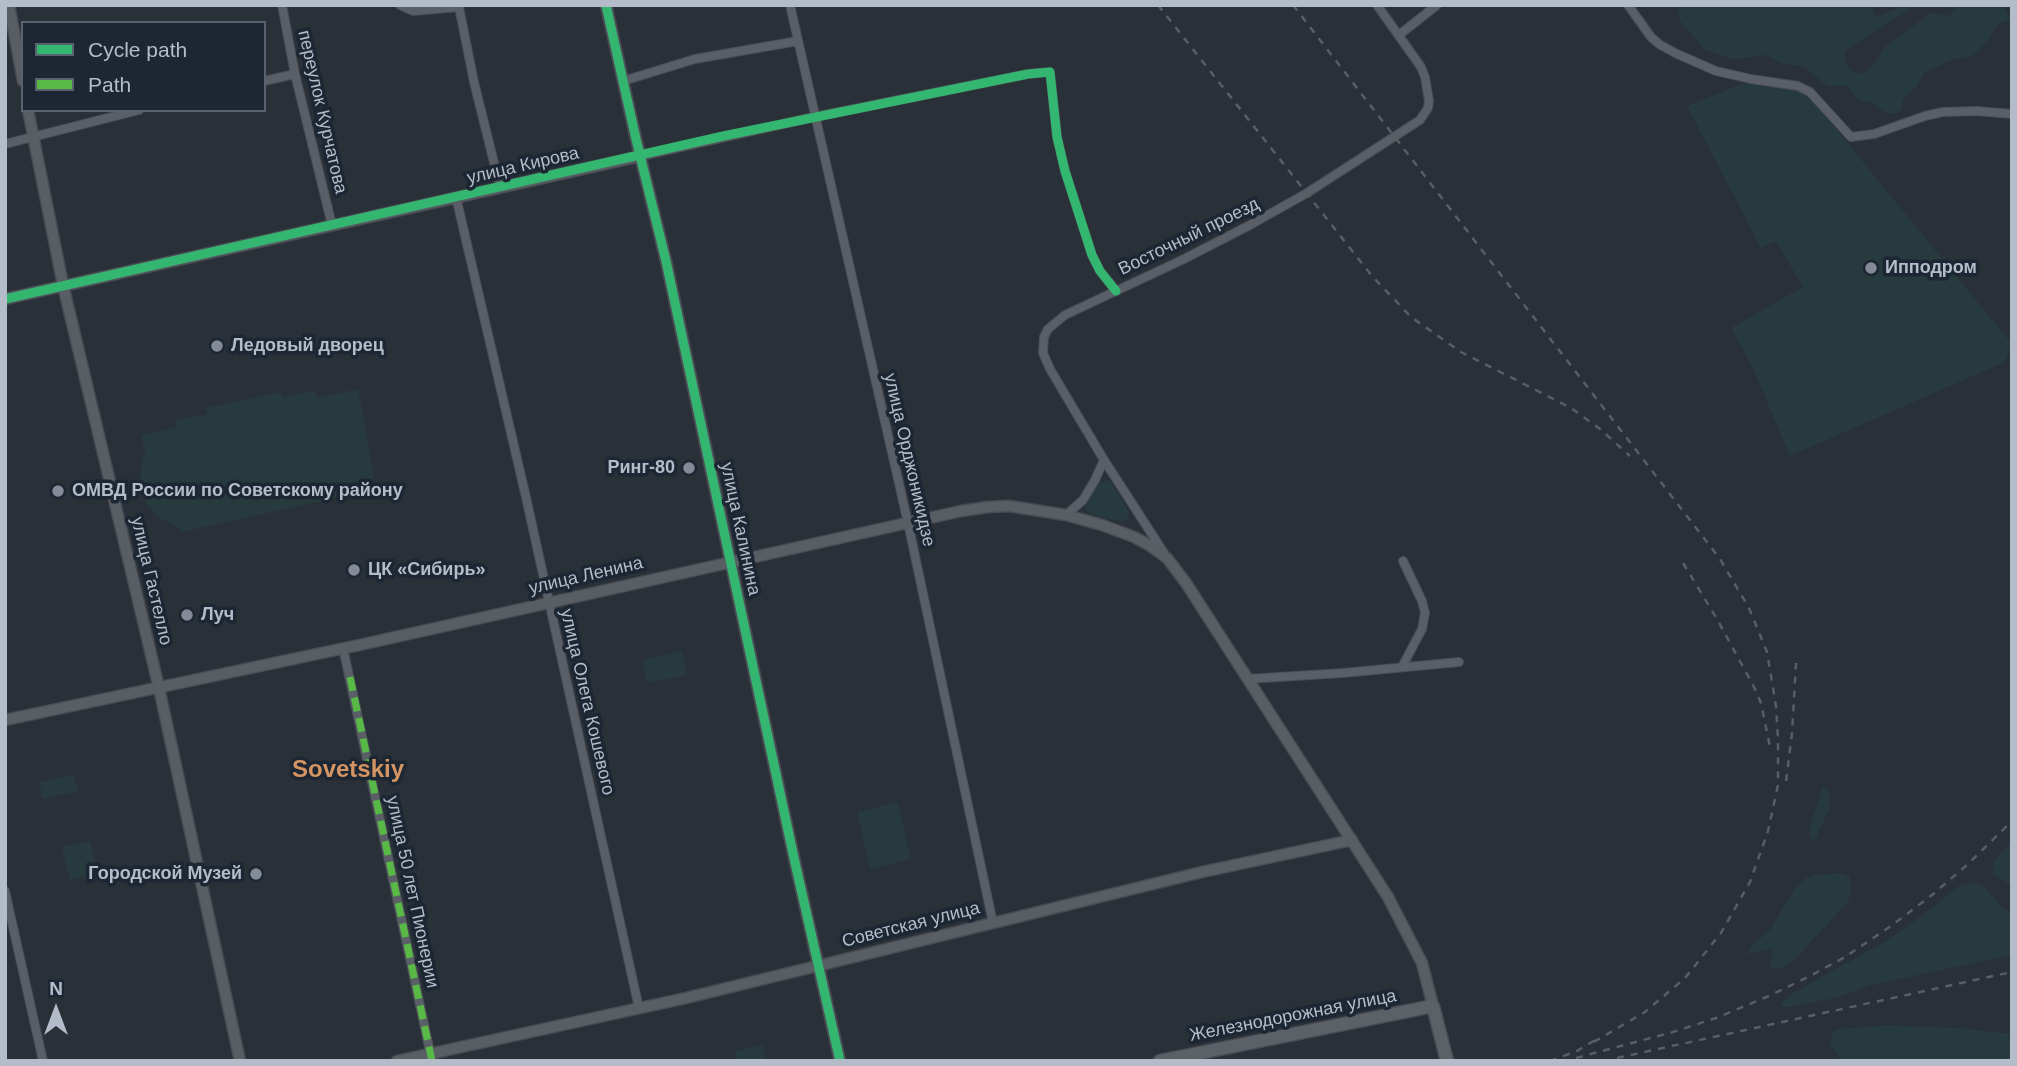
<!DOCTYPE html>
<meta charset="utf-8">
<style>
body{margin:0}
#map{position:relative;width:2017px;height:1066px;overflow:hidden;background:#2a3038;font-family:Arial,sans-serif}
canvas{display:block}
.frame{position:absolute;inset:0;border:7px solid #b4bcc9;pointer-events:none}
.legend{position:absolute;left:21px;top:21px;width:245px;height:91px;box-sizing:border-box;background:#1d2633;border:2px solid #59626f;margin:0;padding:9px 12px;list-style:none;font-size:21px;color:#b4bcc9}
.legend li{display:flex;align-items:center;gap:14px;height:35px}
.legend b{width:35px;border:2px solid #59626f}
.north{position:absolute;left:21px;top:975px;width:70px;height:70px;-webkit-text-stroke:5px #1d2633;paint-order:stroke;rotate:0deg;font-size:19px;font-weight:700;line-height:28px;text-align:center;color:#b4bcc9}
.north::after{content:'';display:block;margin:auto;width:24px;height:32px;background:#b4bcc9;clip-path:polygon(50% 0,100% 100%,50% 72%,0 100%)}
</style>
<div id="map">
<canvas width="2017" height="1066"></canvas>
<div class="frame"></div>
<ul class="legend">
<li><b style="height:9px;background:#33b770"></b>Cycle path</li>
<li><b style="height:9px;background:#58b947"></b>Path</li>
</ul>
<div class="north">N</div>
</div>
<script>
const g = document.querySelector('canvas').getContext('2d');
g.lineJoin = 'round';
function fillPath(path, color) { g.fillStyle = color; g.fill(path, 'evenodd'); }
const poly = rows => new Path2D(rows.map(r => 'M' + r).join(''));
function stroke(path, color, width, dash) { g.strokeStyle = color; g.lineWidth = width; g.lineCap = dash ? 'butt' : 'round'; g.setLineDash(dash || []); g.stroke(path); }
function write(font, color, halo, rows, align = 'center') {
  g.font = font + ' Arial,sans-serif'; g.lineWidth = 7; g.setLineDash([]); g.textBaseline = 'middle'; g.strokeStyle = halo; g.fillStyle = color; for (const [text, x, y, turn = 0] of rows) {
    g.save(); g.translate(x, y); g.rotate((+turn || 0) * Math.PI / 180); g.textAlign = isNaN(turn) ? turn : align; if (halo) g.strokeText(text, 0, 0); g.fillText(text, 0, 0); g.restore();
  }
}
fillPath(poly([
 [1677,5,1873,5,1873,14,1879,16,1904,5,1916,5,1845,51,1845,59,1849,68,1852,71,1862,74,1875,63,1885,47,1932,12,1949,16,1958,5,2005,5,2005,12,2012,16,2012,22,2006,21,1997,25,1989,39,1974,55,1952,60,1925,72,1917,86,1903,100,1901,110,1897,113,1886,113,1875,104,1860,100,1854,96,1848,86,1829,86,1823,83,1805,67,1781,63,1766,55,1733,59,1704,49,1680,21],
 [1765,83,1798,91,1810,97,2012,344,2005,362,1790,456,1752,366,1731,328,1803,287,1776,241,1761,248,1687,106,1742,84],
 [358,389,373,470,372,481,363,492,181,532,179,528,158,517,146,503,140,480,143,458,146,456,141,435,177,427,176,420,208,414,206,408,281,392,283,397,315,390,317,398],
 [1108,481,1112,483,1129,512,1128,519,1122,522,1092,515,1089,513,1085,507,1097,485,1102,482],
 [682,651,687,675,647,683,642,660],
 [74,774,78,791,43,799,39,782],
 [1824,788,1827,790,1830,799,1829,809,1816,838,1812,840,1810,839,1809,831,1822,789],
 [898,802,911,859,870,869,857,812],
 [90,841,98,874,70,880,62,847],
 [2012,842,2012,885,1994,875,1993,870,1994,861],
 [1840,873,1849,876,1851,882,1852,889,1848,902,1793,961,1779,969,1772,969,1770,967,1773,953,1771,949,1747,954,1751,946,1769,931,1794,890,1806,878,1814,875],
 [1976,883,1985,887,2003,909,2012,912,2012,955,1871,985,1835,998,1789,1007,1780,1007,1782,1002,1793,993,1886,941,1923,915,1957,887,1966,884],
 [1887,1025,1960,1028,2012,1034,2012,1061,1840,1061,1836,1051,1830,1045,1832,1035,1835,1031,1839,1029],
 [763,1045,766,1061,737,1061,735,1051]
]), '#273a3e');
const street = poly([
 [282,5,295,74,332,225],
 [400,5,413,11,459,7,474,82,500,187],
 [790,5,908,523,993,923],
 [1628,5,1651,37,1659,44,1675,53,1716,71,1751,79,1798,86,1810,92,1851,137,1874,134,1925,116,1943,112,1977,111,2012,114],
 [1399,35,1437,5],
 [264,81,295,74],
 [623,81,695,59,798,41],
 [5,144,139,110],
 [641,156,814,117,1028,74,1050,72,1057,137,1065,171,1092,255,1100,271,1116,291],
 [456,197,525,493,639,1008],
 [1066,515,1083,500,1095,480,1104,460],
 [1164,553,1104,460,1050,369,1043,353,1044,337,1048,329,1065,315,1184,259,1250,225,1307,193,1420,120,1428,108,1429,101,1425,77,1421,67,1377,5],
 [343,648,432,1061],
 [1402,667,1422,629,1425,613,1422,601,1403,561],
 [1247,679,1343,673,1459,662],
 [5,891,43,1061]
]);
const secondary = poly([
 [9,5,23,81],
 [606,5,636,139,666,261,794,858,840,1061],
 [28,110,63,285,159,688,240,1061],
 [5,299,641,156],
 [5,720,364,644,961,511,988,507,1009,506,1066,515,1102,525,1134,537,1149,545,1167,558,1186,583,1388,897,1422,963,1433,1006],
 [397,1061,686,998,1202,872,1352,840]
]);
const primary = poly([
 [1160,1061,1433,1006,1447,1061]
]);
stroke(street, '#484c53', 10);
stroke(secondary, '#484c53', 13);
stroke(primary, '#484c55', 15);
stroke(street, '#5a5e66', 8);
stroke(secondary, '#595d64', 10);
stroke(primary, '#5c6168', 12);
stroke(poly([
 [1158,5,1372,276,1411,317,1461,352,1571,408,1600,429,1630,456],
 [1293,5,1720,559,1749,608,1767,652,1776,706,1778,739,1778,785,1768,831,1750,882,1721,933,1685,978,1645,1012,1592,1043],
 [1683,563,1717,619,1754,687,1761,703,1770,747],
 [1786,781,1792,734,1796,663],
 [1576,1058,1673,1032,1716,1018,1769,996,1808,977,1845,957,1891,926,1932,895,1968,864,2012,821],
 [1617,1058,2012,972],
 [1550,1061,1577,1051,1600,1037]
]), '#595d64', 2.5, [7, 7]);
stroke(poly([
 [350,677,432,1061]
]), '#58b947', 7, [14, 7]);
stroke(poly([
 [606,5,636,139,666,261,794,858,840,1061],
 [5,299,723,136,1028,74,1050,72,1057,137,1065,171,1092,255,1100,271,1116,291]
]), '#33b770', 9);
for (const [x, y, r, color] of [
 [1871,268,7,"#848b96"],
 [217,346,7,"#848b96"],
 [689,468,7,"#848b96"],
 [58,491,7,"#848b96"],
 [354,570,7,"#848b96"],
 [187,615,7,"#848b96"],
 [256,874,7,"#848b96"]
]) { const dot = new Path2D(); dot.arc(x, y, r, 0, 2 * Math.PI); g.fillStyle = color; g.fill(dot); stroke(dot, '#1d2633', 2.5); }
write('18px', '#b4bcc9', '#1d2633', [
 ["переулок Курчатова",322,112,77],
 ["улица Кирова",523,166,-13],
 ["Восточный проезд",1189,237,-26],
 ["улица Орджоникидзе",909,460,77],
 ["улица Калинина",740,529,78],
 ["улица Ленина",586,576,-13],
 ["улица Гастелло",151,581,77],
 ["улица Олега Кошевого",587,702,77],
 ["улица 50 лет Пионерии",412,892,78],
 ["Советская улица",911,925,-14],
 ["Железнодорожная улица",1293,1016,-11]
]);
write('bold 18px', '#b4bcc9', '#1d2633', [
 ["Ипподром",1885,268],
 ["Ледовый дворец",231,346],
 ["Ринг-80",675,468,"right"],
 ["ОМВД России по Советскому району",72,491],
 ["ЦК «Сибирь»",368,570],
 ["Луч",201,615],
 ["Городской Музей",242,874,"right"]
], 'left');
write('bold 24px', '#d59563', '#1d2633', [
 ["Sovetskiy",348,770]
]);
</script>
